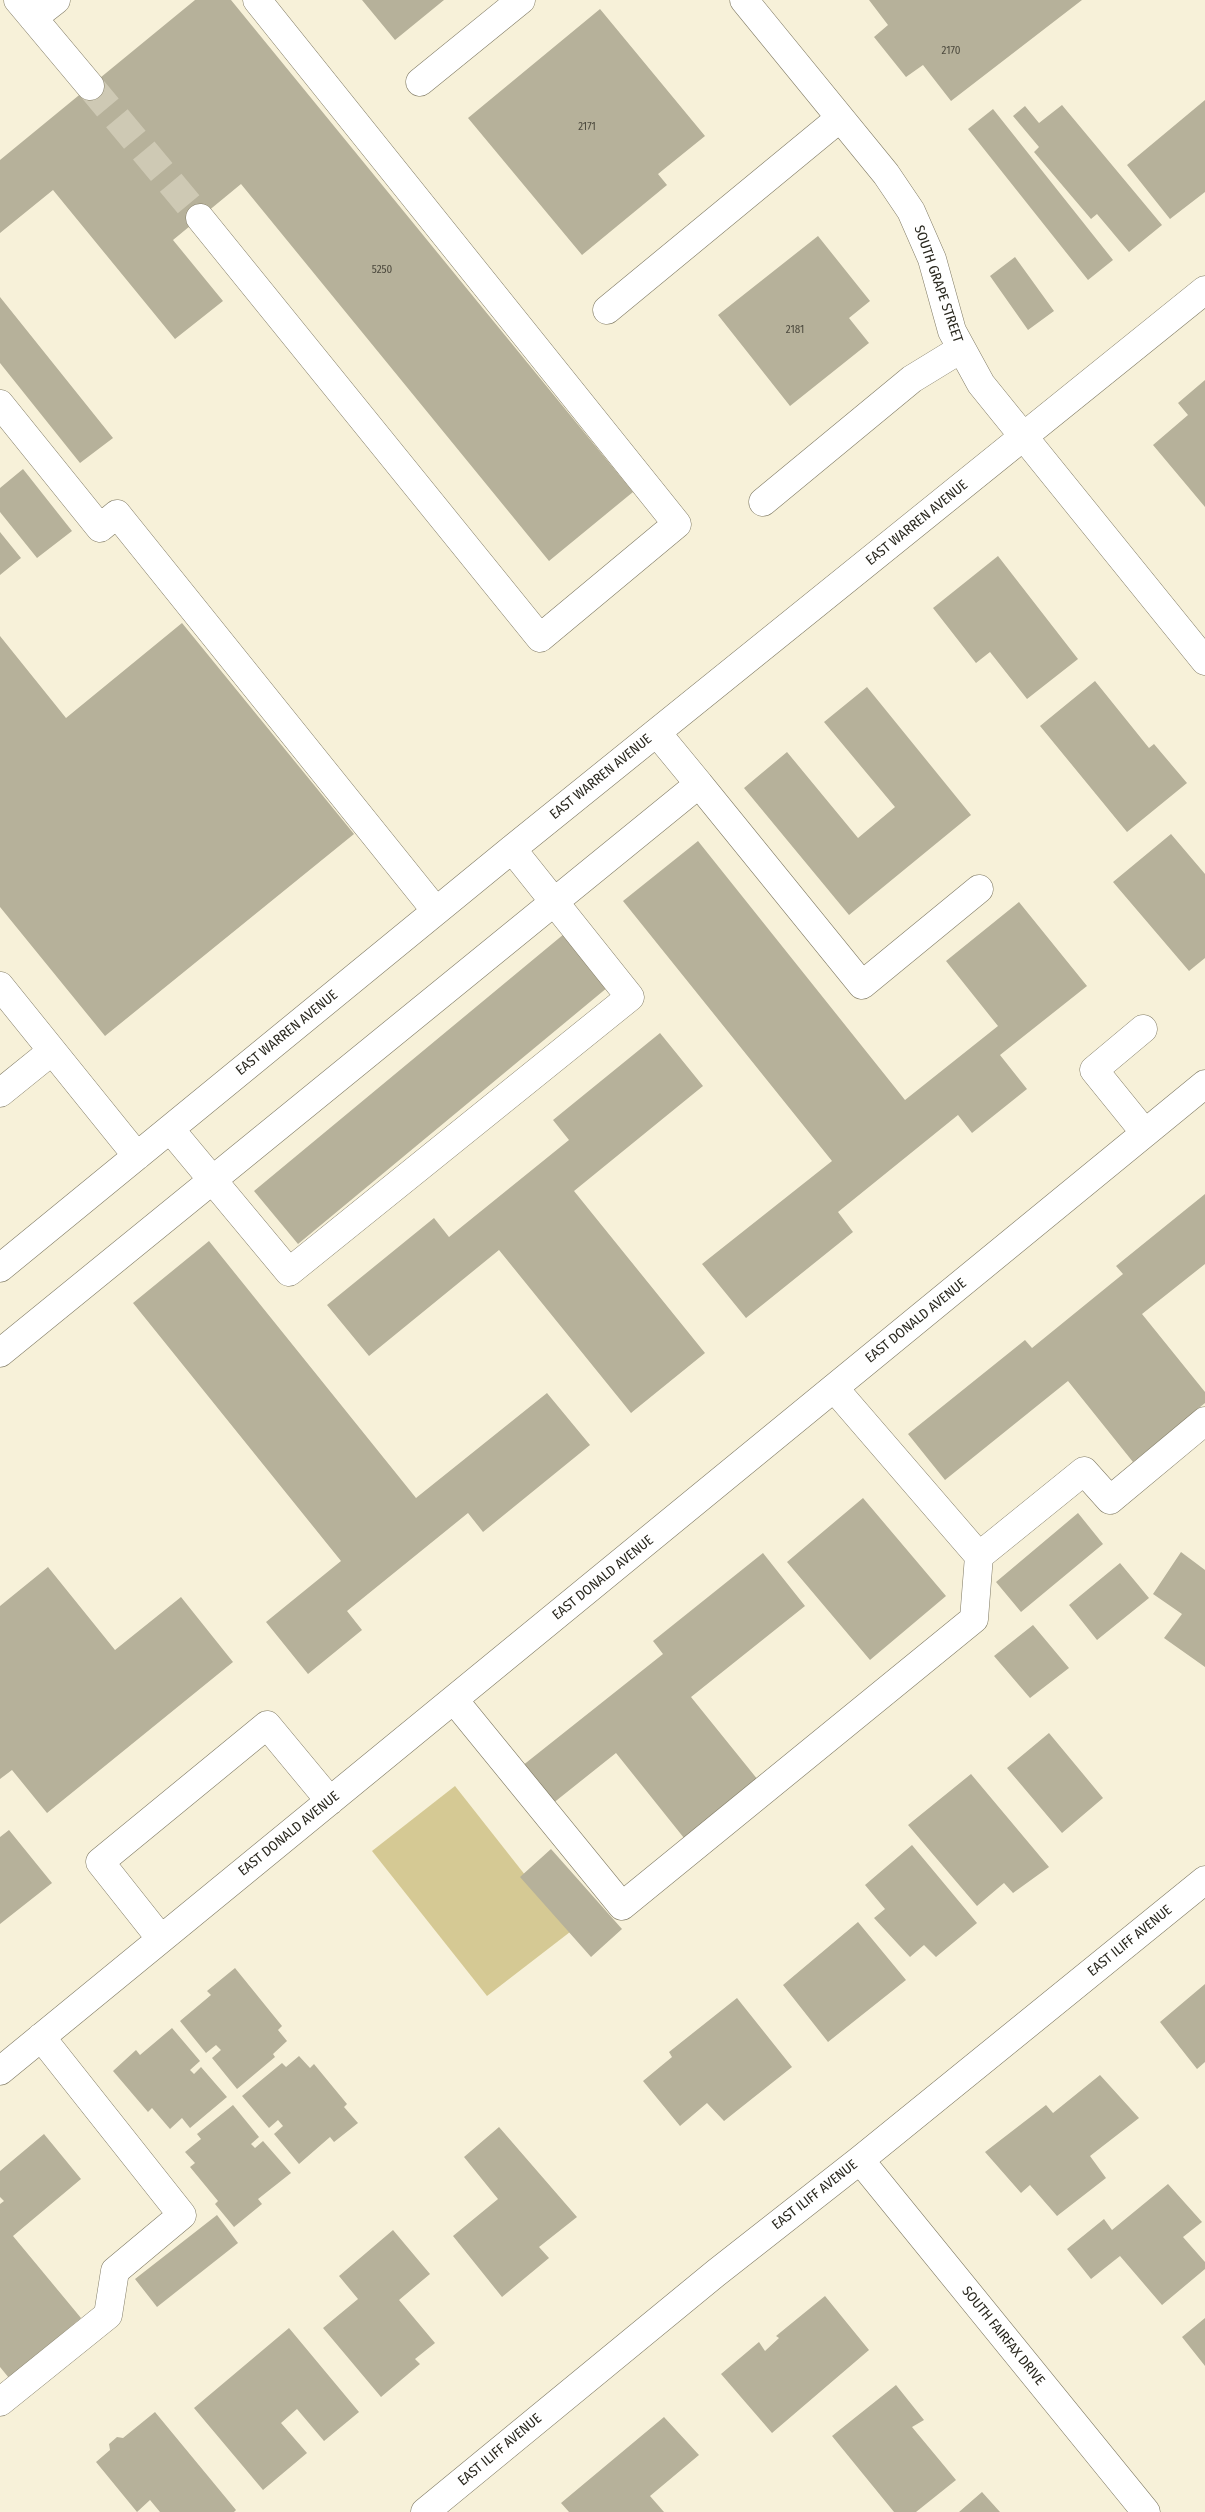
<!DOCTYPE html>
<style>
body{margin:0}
canvas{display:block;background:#f7f1d9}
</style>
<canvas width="1205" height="2512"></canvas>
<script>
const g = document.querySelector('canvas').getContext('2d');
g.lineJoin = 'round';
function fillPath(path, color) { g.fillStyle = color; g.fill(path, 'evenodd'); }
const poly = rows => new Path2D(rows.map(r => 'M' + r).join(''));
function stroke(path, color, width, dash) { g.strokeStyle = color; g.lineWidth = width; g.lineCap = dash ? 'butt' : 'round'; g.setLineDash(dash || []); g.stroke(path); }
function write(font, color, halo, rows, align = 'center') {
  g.font = font + ' "Fira Sans Condensed",sans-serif'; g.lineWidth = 4; g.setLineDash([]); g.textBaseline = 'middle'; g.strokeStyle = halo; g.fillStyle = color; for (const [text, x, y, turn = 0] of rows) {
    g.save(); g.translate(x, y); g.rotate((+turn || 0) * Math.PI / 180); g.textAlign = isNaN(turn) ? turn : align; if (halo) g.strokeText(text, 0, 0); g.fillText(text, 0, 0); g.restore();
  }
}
fillPath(poly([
 [455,1786,570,1932,487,1996,372,1851]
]), '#d5c994');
fillPath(poly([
 [195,0,231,0,633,492,549,561,241,184,173,240,223,301,175,339,53,190,0,233,0,160],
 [362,0,444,0,395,40],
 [869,0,1082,0,951,101,923,65,906,77,874,37,888,25],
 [600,9,705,136,658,174,667,185,582,255,468,118],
 [1205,100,1205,192,1170,219,1127,165],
 [1062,105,1162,225,1129,252,1097,214,1091,219,1034,152,1039,147,1013,116,1025,106,1039,123],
 [993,109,1113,260,1088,280,968,129],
 [818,236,870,301,849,318,869,343,790,406,718,315],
 [1015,257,1054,311,1028,330,990,276],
 [0,297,113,438,80,463,0,363],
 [1205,380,1205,507,1153,445,1188,415,1178,403],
 [23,469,72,531,37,558,0,512,0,488],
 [0,532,21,558,0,575],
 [998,556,1078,659,1027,699,990,652,976,663,933,608],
 [182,623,354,834,105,1036,0,907,0,636,66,718],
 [1095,681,1149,748,1154,744,1187,783,1127,832,1040,726],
 [867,687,971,815,849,915,744,788,787,752,858,838,895,807,824,722],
 [1171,834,1205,874,1205,958,1189,971,1113,882],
 [698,841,905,1100,998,1026,946,961,1019,902,1087,986,1000,1055,1027,1089,972,1133,958,1115,838,1212,853,1232,746,1318,702,1264,832,1161,623,901],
 [564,934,608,987,298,1244,254,1191],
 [660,1033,703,1086,574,1191,705,1353,631,1413,499,1250,369,1356,327,1305,434,1218,449,1237,569,1140,553,1120],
 [1205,1194,1205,1264,1142,1314,1205,1392,1205,1403,1133,1462,1068,1381,945,1480,908,1434,1025,1340,1032,1348,1123,1274,1116,1266],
 [209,1241,416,1498,547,1393,590,1445,483,1532,468,1513,347,1611,362,1630,308,1674,266,1622,341,1561,133,1303],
 [863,1498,946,1596,870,1660,787,1562],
 [1078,1513,1103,1544,1021,1612,996,1582],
 [1181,1552,1205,1570,1205,1667,1164,1638,1182,1614,1153,1594],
 [763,1553,805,1606,691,1697,758,1780,684,1838,616,1753,547,1808,517,1770,663,1654,653,1641],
 [1120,1563,1149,1598,1097,1640,1069,1605],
 [48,1567,115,1650,181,1597,233,1662,47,1813,12,1770,0,1779,0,1606],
 [1033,1625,1069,1668,1030,1698,994,1656],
 [1049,1733,1103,1798,1062,1833,1007,1768],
 [971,1774,1049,1867,1013,1893,1004,1883,977,1906,908,1825],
 [9,1830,52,1883,0,1924,0,1837],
 [912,1845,977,1923,936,1957,924,1945,910,1957,874,1918,885,1909,865,1885],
 [551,1849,622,1929,591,1957,520,1877],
 [858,1922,906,1980,828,2042,783,1985],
 [235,1968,282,2026,278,2030,287,2041,273,2054,275,2057,237,2089,212,2058,221,2050,216,2045,206,2053,180,2021,211,1995,207,1991],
 [1205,1984,1205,2062,1197,2069,1160,2022],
 [737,1998,792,2067,724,2121,707,2103,680,2126,643,2081,672,2057,669,2052],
 [172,2028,200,2061,190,2070,194,2074,201,2067,227,2097,190,2128,182,2118,170,2129,152,2108,148,2112,113,2071,136,2050,140,2055],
 [299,2056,310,2068,314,2064,347,2104,344,2107,358,2123,334,2142,330,2137,299,2164,274,2134,283,2126,278,2120,269,2128,242,2096,282,2063,286,2067],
 [1100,2075,1139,2118,1090,2156,1106,2178,1057,2216,1030,2185,1021,2193,985,2152,1046,2105,1053,2113],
 [233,2105,259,2137,251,2144,255,2148,263,2141,291,2173,258,2199,262,2204,234,2227,215,2204,218,2201,190,2167,195,2163,185,2152,201,2139,197,2134],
 [499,2127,577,2217,539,2247,549,2258,502,2297,453,2236,498,2199,464,2157],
 [44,2134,81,2179,13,2236,81,2318,9,2378,0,2367,0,2204,4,2201,0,2197,0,2171],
 [1168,2184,1202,2222,1183,2237,1205,2262,1205,2269,1162,2305,1120,2256,1091,2279,1067,2249,1104,2219,1112,2230],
 [217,2215,238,2243,157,2307,135,2279],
 [393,2230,430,2274,399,2300,435,2343,415,2359,420,2364,381,2397,323,2328,358,2299,339,2276],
 [825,2296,869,2350,772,2433,721,2374,759,2342,765,2351,779,2338,776,2336],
 [1205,2318,1205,2366,1182,2337],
 [289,2328,359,2412,324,2441,297,2409,281,2423,307,2453,263,2490,194,2408],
 [896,2385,924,2420,912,2427,956,2480,916,2512,894,2512,832,2436],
 [155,2412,236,2510,234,2512,160,2512,150,2500,137,2512,96,2462,110,2450,109,2444,117,2437,123,2438],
 [664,2417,699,2455,650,2496,664,2512,569,2512,561,2503],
 [982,2492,1000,2512,959,2512]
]), '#b6b19a');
stroke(poly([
 [90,86,200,218]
]), '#cec9b4', 28, [28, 14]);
const minor = poly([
 [18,0,90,86],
 [744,0,886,174,911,211,932,259,952,331,981,384,1205,661],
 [33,18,56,0],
 [420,82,521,0],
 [200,218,540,638,677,524,257,0],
 [607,310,840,118],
 [0,404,100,528,117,514,436,911],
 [763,502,912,379,961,349],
 [657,733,699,784],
 [0,986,137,1156],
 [1143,1029,1094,1070,1145,1133],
 [0,1093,52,1051],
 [170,1129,289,1272,630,997,512,849],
 [0,1268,512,849,1205,290],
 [0,1353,699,784,862,985,979,889],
 [834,1388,979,1556],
 [454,1700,622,1906,974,1619,979,1556,1084,1471,1110,1500,1205,1421],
 [161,1939,100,1862,267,1725,330,1801],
 [0,2071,1205,1084],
 [860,2160,1146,2512],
 [0,2402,108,2315,115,2271,182,2215,41,2037],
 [425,2512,716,2273,860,2160,1205,1880]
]);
stroke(minor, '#807b65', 29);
stroke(minor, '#fff', 28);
write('11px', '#4d4a3e', null, [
 ["2170",951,51],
 ["2171",587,127],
 ["5250",382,270],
 ["2181",795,330]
]);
write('14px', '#2a281f', '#fff', [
 ["SOUTH GRAPE STREET",938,284,71],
 ["EAST WARREN AVENUE",917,523,-39],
 ["EAST WARREN AVENUE",601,777,-39],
 ["EAST WARREN AVENUE",287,1033,-39],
 ["EAST DONALD AVENUE",916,1321,-39],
 ["EAST DONALD AVENUE",603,1578,-39],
 ["EAST DONALD AVENUE",289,1834,-39],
 ["EAST ILIFF AVENUE",1130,1941,-39],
 ["EAST ILIFF AVENUE",815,2195,-38],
 ["SOUTH FAIRFAX DRIVE",1003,2336,51],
 ["EAST ILIFF AVENUE",500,2450,-40]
]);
</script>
